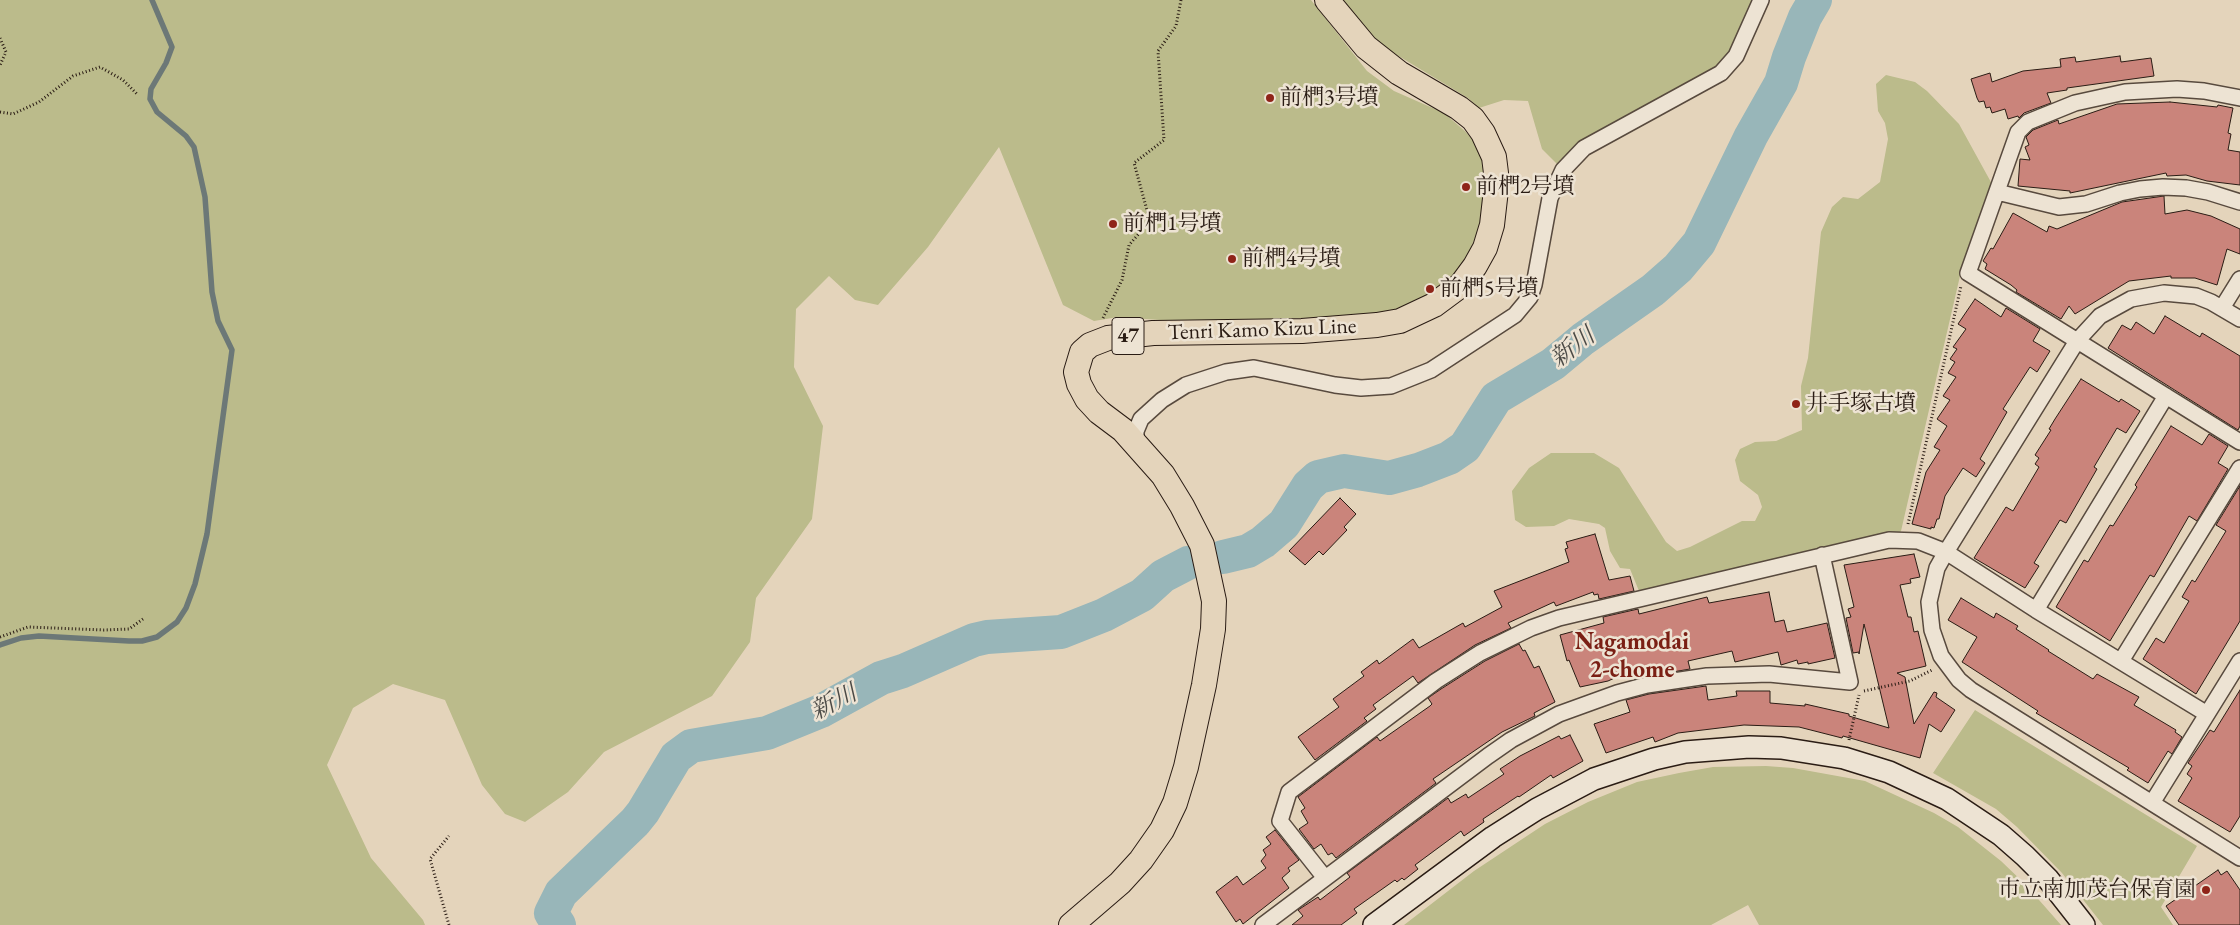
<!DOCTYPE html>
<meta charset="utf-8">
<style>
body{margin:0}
canvas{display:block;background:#e4d4bb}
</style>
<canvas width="2240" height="925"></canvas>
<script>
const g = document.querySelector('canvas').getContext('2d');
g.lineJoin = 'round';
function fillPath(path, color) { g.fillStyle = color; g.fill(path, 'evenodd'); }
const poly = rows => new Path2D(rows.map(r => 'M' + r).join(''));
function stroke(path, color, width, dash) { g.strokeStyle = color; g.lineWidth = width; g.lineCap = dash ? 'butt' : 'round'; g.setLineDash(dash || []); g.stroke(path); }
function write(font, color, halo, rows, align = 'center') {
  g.font = font + ' "EB Garamond","Noto Serif JP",serif'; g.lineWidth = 5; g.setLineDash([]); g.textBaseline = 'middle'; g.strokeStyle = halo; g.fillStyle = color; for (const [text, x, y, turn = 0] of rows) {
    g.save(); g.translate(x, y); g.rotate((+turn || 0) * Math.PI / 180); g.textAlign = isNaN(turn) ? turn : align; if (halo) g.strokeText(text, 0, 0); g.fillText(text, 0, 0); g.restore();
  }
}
fillPath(poly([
 [0,0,1311,0,1367,71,1394,91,1444,113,1466,132,1480,149,1485,168,1484,199,1479,227,1470,251,1457,272,1436,293,1399,309,1357,317,1174,321,1118,317,1094,321,1063,305,999,147,928,247,878,305,855,300,829,276,796,309,794,367,823,426,812,519,756,598,750,642,712,696,604,752,568,792,525,822,505,814,482,785,445,700,393,684,353,708,327,765,371,858,423,920,425,925,0,925],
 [1338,0,1755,0,1729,56,1717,67,1561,168,1542,149,1528,101,1504,100,1479,108,1468,98,1382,46],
 [1886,75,1915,82,1927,91,1959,124,1992,184,1960,276,1901,531,1899,533,1639,591,1630,569,1620,568,1610,551,1605,528,1599,524,1569,519,1554,526,1526,527,1515,520,1512,491,1529,468,1551,453,1594,453,1619,468,1666,542,1677,551,1690,547,1742,521,1755,521,1762,507,1758,495,1740,481,1735,460,1740,449,1755,442,1776,441,1802,430,1801,386,1808,358,1821,232,1832,207,1843,197,1858,199,1880,182,1888,139,1885,123,1878,111,1876,84],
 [1975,710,2197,846,2161,907,2173,925,2103,925,2062,873,2017,827,1996,809,1933,773],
 [1766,766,1793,768,1865,781,1934,813,1958,827,2001,861,2025,884,2061,925,1759,925,1748,905,1711,925,1404,925,1474,871,1545,824,1588,802,1637,782,1679,773,1713,767]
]), '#bbbb8b');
stroke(poly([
 [0,645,21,638,39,636,129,641,142,641,157,637,177,622,186,608,195,584,207,534,232,350,218,321,212,292,205,197,194,147,186,136,157,112,150,99,151,89,166,63,172,47,152,0]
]), '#6c7877', 5.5);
stroke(poly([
 [1223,557,1248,551,1263,542,1284,524,1308,486,1318,477,1344,471,1389,478,1418,470,1449,458,1465,447,1496,398,1553,364,1583,339,1653,290,1678,268,1699,243,1751,136,1781,83,1789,57,1805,17,1815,0],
 [559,925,551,913,561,893,635,822,643,812,676,757,691,746,767,733,821,711,881,678,903,671,974,640,987,637,1061,632,1104,615,1142,595,1163,576,1188,563]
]), '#98b6b9', 34);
const building = poly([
 [2120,56,2121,62,2151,58,2154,76,2067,88,2067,90,2047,93,2051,103,2024,113,2019,118,2018,116,2008,119,2005,109,1992,113,1990,107,1986,108,1984,101,1979,102,1977,98,1971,79,1990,73,1992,82,2023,71,2061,67,2060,59,2075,57,2076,62,2120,56],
 [2170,102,2217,107,2218,105,2233,108,2228,133,2231,134,2228,150,2240,152,2240,185,2207,181,2186,175,2167,176,2166,173,2070,193,2070,191,2018,186,2020,159,2030,160,2025,147,2029,145,2026,137,2033,130,2058,120,2059,124,2117,104,2170,102],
 [2164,196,2165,214,2187,210,2211,216,2240,229,2240,254,2227,249,2217,285,2195,278,2171,278,2171,276,2129,281,2075,314,2069,306,2061,319,2016,292,2017,290,2011,285,1985,269,1987,264,1983,261,1991,248,1993,249,2013,213,2047,232,2049,226,2057,229,2122,202,2164,196],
 [1975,299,2001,317,2006,308,2040,329,2033,341,2050,351,2037,372,2030,367,2003,409,2007,412,1980,459,1985,463,1976,477,1963,468,1945,496,1939,519,1937,519,1934,528,1931,527,1931,529,1912,524,1926,472,1940,450,1934,447,1947,426,1937,419,1950,400,1943,396,1956,377,1948,373,1955,362,1950,359,1957,349,1953,347,1966,329,1958,324,1975,299],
 [2165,316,2200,337,2202,333,2240,356,2240,426,2238,430,2108,348,2122,325,2131,330,2136,322,2154,334,2165,316],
 [2081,379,2119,402,2121,399,2140,411,2126,433,2117,428,2094,467,2097,469,2066,523,2060,520,2034,563,2039,566,2025,588,1974,558,2006,507,2013,511,2039,467,2035,464,2039,458,2035,455,2051,430,2049,429,2055,419,2081,379],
 [2171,426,2202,445,2209,434,2228,446,2218,463,2228,469,2197,521,2189,516,2154,577,2150,575,2110,641,2056,607,2084,560,2088,562,2110,525,2113,526,2137,487,2135,485,2171,426],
 [2240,486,2240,621,2196,694,2143,659,2156,638,2164,643,2189,601,2182,597,2192,580,2195,582,2226,531,2216,525,2240,486],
 [1340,498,1356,514,1344,527,1347,530,1323,555,1319,551,1305,565,1289,551,1340,498],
 [1595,534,1609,580,1630,576,1634,591,1599,599,1598,594,1594,595,1593,592,1556,606,1554,602,1508,623,1511,628,1475,645,1418,683,1413,676,1373,705,1376,709,1364,718,1367,721,1315,760,1298,737,1339,707,1333,699,1364,676,1361,672,1377,660,1379,664,1413,639,1419,648,1463,623,1465,627,1502,607,1494,591,1569,562,1565,549,1568,548,1566,542,1595,534],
 [1914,554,1920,577,1910,579,1911,583,1900,585,1908,617,1911,617,1914,632,1918,631,1926,666,1897,673,1905,677,1914,724,1934,692,1937,693,1936,697,1955,710,1941,732,1929,724,1920,758,1843,736,1842,738,1799,727,1744,725,1678,733,1655,742,1653,737,1606,753,1594,724,1630,712,1626,700,1649,694,1706,686,1708,700,1737,696,1736,691,1770,691,1770,703,1805,706,1805,704,1849,714,1849,716,1889,728,1864,624,1859,654,1859,652,1853,653,1846,618,1851,617,1848,609,1854,607,1844,565,1914,554],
 [1769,592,1775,622,1784,620,1787,632,1827,623,1835,658,1808,664,1808,662,1798,664,1797,660,1781,665,1778,652,1735,662,1732,651,1688,661,1690,669,1638,678,1634,669,1608,681,1580,687,1569,660,1567,661,1560,635,1604,623,1603,617,1638,609,1639,614,1707,597,1709,603,1769,592],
 [1961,598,1994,618,1996,613,2018,626,2016,629,2049,650,2048,651,2093,679,2097,674,2139,697,2134,705,2176,730,2175,732,2182,737,2172,754,2168,751,2148,783,2127,770,2129,768,2036,713,2038,711,1962,662,1977,637,1948,620,1961,598],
 [1519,644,1523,651,1525,650,1534,668,1539,666,1555,702,1534,713,1535,716,1502,732,1433,779,1436,783,1336,858,1332,853,1328,855,1321,844,1314,849,1299,829,1308,823,1301,811,1305,808,1298,797,1377,737,1380,741,1430,706,1432,704,1428,698,1441,689,1485,661,1519,644],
 [2240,690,2240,816,2230,832,2178,801,2192,778,2187,774,2192,766,2188,763,2210,730,2214,732,2240,690],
 [1570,735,1583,761,1553,778,1551,775,1519,797,1518,796,1483,819,1484,822,1464,836,1461,831,1415,865,1418,869,1404,880,1402,878,1397,882,1395,880,1354,909,1357,913,1341,925,1292,925,1303,916,1298,910,1318,897,1320,900,1350,877,1347,873,1448,798,1451,803,1466,794,1468,798,1504,774,1500,769,1520,756,1559,736,1561,739,1570,735],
 [1275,830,1299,860,1288,868,1290,871,1282,878,1289,888,1243,924,1240,919,1236,922,1216,892,1237,876,1243,885,1266,868,1261,861,1266,855,1263,850,1271,844,1266,837,1275,830],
 [2218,870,2221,875,2227,871,2240,890,2240,925,2179,925,2166,906,2218,870]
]);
fillPath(building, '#ca847b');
stroke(building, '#2a1c14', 1);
const street = poly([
 [2240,98,2204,91,2177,89,2125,92,2075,103,2028,122,2018,132,1968,273,2240,442],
 [1997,192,2059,207,2086,204,2120,193,2140,189,2163,187,2186,188,2208,192,2240,202],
 [2222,308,2240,279],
 [2240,319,2211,302,2196,296,2164,293,2131,299,2100,316,2077,341,1946,552,1937,568,1929,602,1932,630,1941,656,1959,680,1971,690,2240,858],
 [1136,445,1136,431,1141,419,1162,400,1186,385,1226,372,1254,368,1335,385,1361,388,1391,386,1431,370,1515,315,1530,297,1534,285,1550,198,1563,170,1584,148,1721,73,1736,56,1761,0],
 [2036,610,2166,396],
 [2121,661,2240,468],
 [2152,803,2240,661],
 [1325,878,1280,821,1289,792,1436,681,1480,653,1531,628,1559,618,1889,540,1918,541,1946,552,2036,610,2207,714],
 [1263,925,1488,756,1511,740,1559,714,1617,693,1647,685,1707,676,1769,674,1850,682,1822,555]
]);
const secondary = poly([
 [1374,925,1493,837,1537,809,1594,779,1654,759,1685,752,1749,747,1781,748,1844,758,1889,772,1947,799,2001,835,2025,856,2048,879,2084,925]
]);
const primary = poly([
 [1071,925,1120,883,1141,860,1162,830,1175,803,1186,767,1204,685,1213,629,1214,601,1202,545,1182,506,1163,475,1123,430,1099,412,1087,399,1079,384,1076,372,1082,352,1090,345,1108,338,1153,333,1302,331,1377,325,1400,321,1434,305,1461,285,1475,266,1485,248,1492,225,1497,181,1494,157,1483,133,1473,119,1459,108,1399,73,1366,47,1327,0]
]);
stroke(street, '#584a3e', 18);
stroke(secondary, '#2a1c14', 24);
stroke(primary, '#2a1c14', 26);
stroke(poly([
 [0,38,6,52,0,65],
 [0,112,13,114,39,102,73,76,100,67,123,80,138,95],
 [1103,318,1122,280,1129,245,1150,221,1134,163,1164,140,1158,51,1176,26,1181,0],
 [1908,524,1961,286],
 [0,637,28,627,104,630,129,629,143,619],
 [1864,691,1910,681,1932,670],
 [1849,740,1859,695],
 [449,925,430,859,449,836]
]), '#2a1c14', 3, [1, 2.5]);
stroke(street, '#ede3d3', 15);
stroke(secondary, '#ede3d3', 21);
stroke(primary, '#e4d4bb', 24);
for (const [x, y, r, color] of [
 [1270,98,5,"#8f2418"],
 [1466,187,5,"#8f2418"],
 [1113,224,5,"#8f2418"],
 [1232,259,5,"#8f2418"],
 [1430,289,5,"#8f2418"],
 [1796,404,5,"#8f2418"],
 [2206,890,5,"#8f2418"]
]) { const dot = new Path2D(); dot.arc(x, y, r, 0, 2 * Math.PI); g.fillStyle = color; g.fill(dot); stroke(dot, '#ede3d3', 2); }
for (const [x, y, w] of [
 [1128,336,32]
]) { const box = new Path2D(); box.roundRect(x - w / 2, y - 18.5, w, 37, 4); g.fillStyle = '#ede3d3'; g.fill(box); stroke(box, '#2a1c14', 1); }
write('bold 21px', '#2a1c14', null, [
 ["47",1128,336]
]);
write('22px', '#2a1c14', '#ede3d3', [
 ["前椚3号墳",1280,98],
 ["前椚2号墳",1476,187],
 ["前椚1号墳",1123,224],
 ["前椚4号墳",1242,259],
 ["前椚5号墳",1440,289],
 ["井手塚古墳",1806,404],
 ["市立南加茂台保育園",2196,890,"right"]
], 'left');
write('22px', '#2a1c14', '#ede3d3', [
 ["Tenri Kamo Kizu Line",1262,330,-2]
]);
write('italic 24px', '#4b4a46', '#ede3d3', [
 ["新川",1573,348,-37],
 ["新川",834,703,-27]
]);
write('bold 24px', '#7a1f14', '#ede3d3', [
 ["Nagamodai",1632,642],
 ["2-chome",1632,670]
]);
</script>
